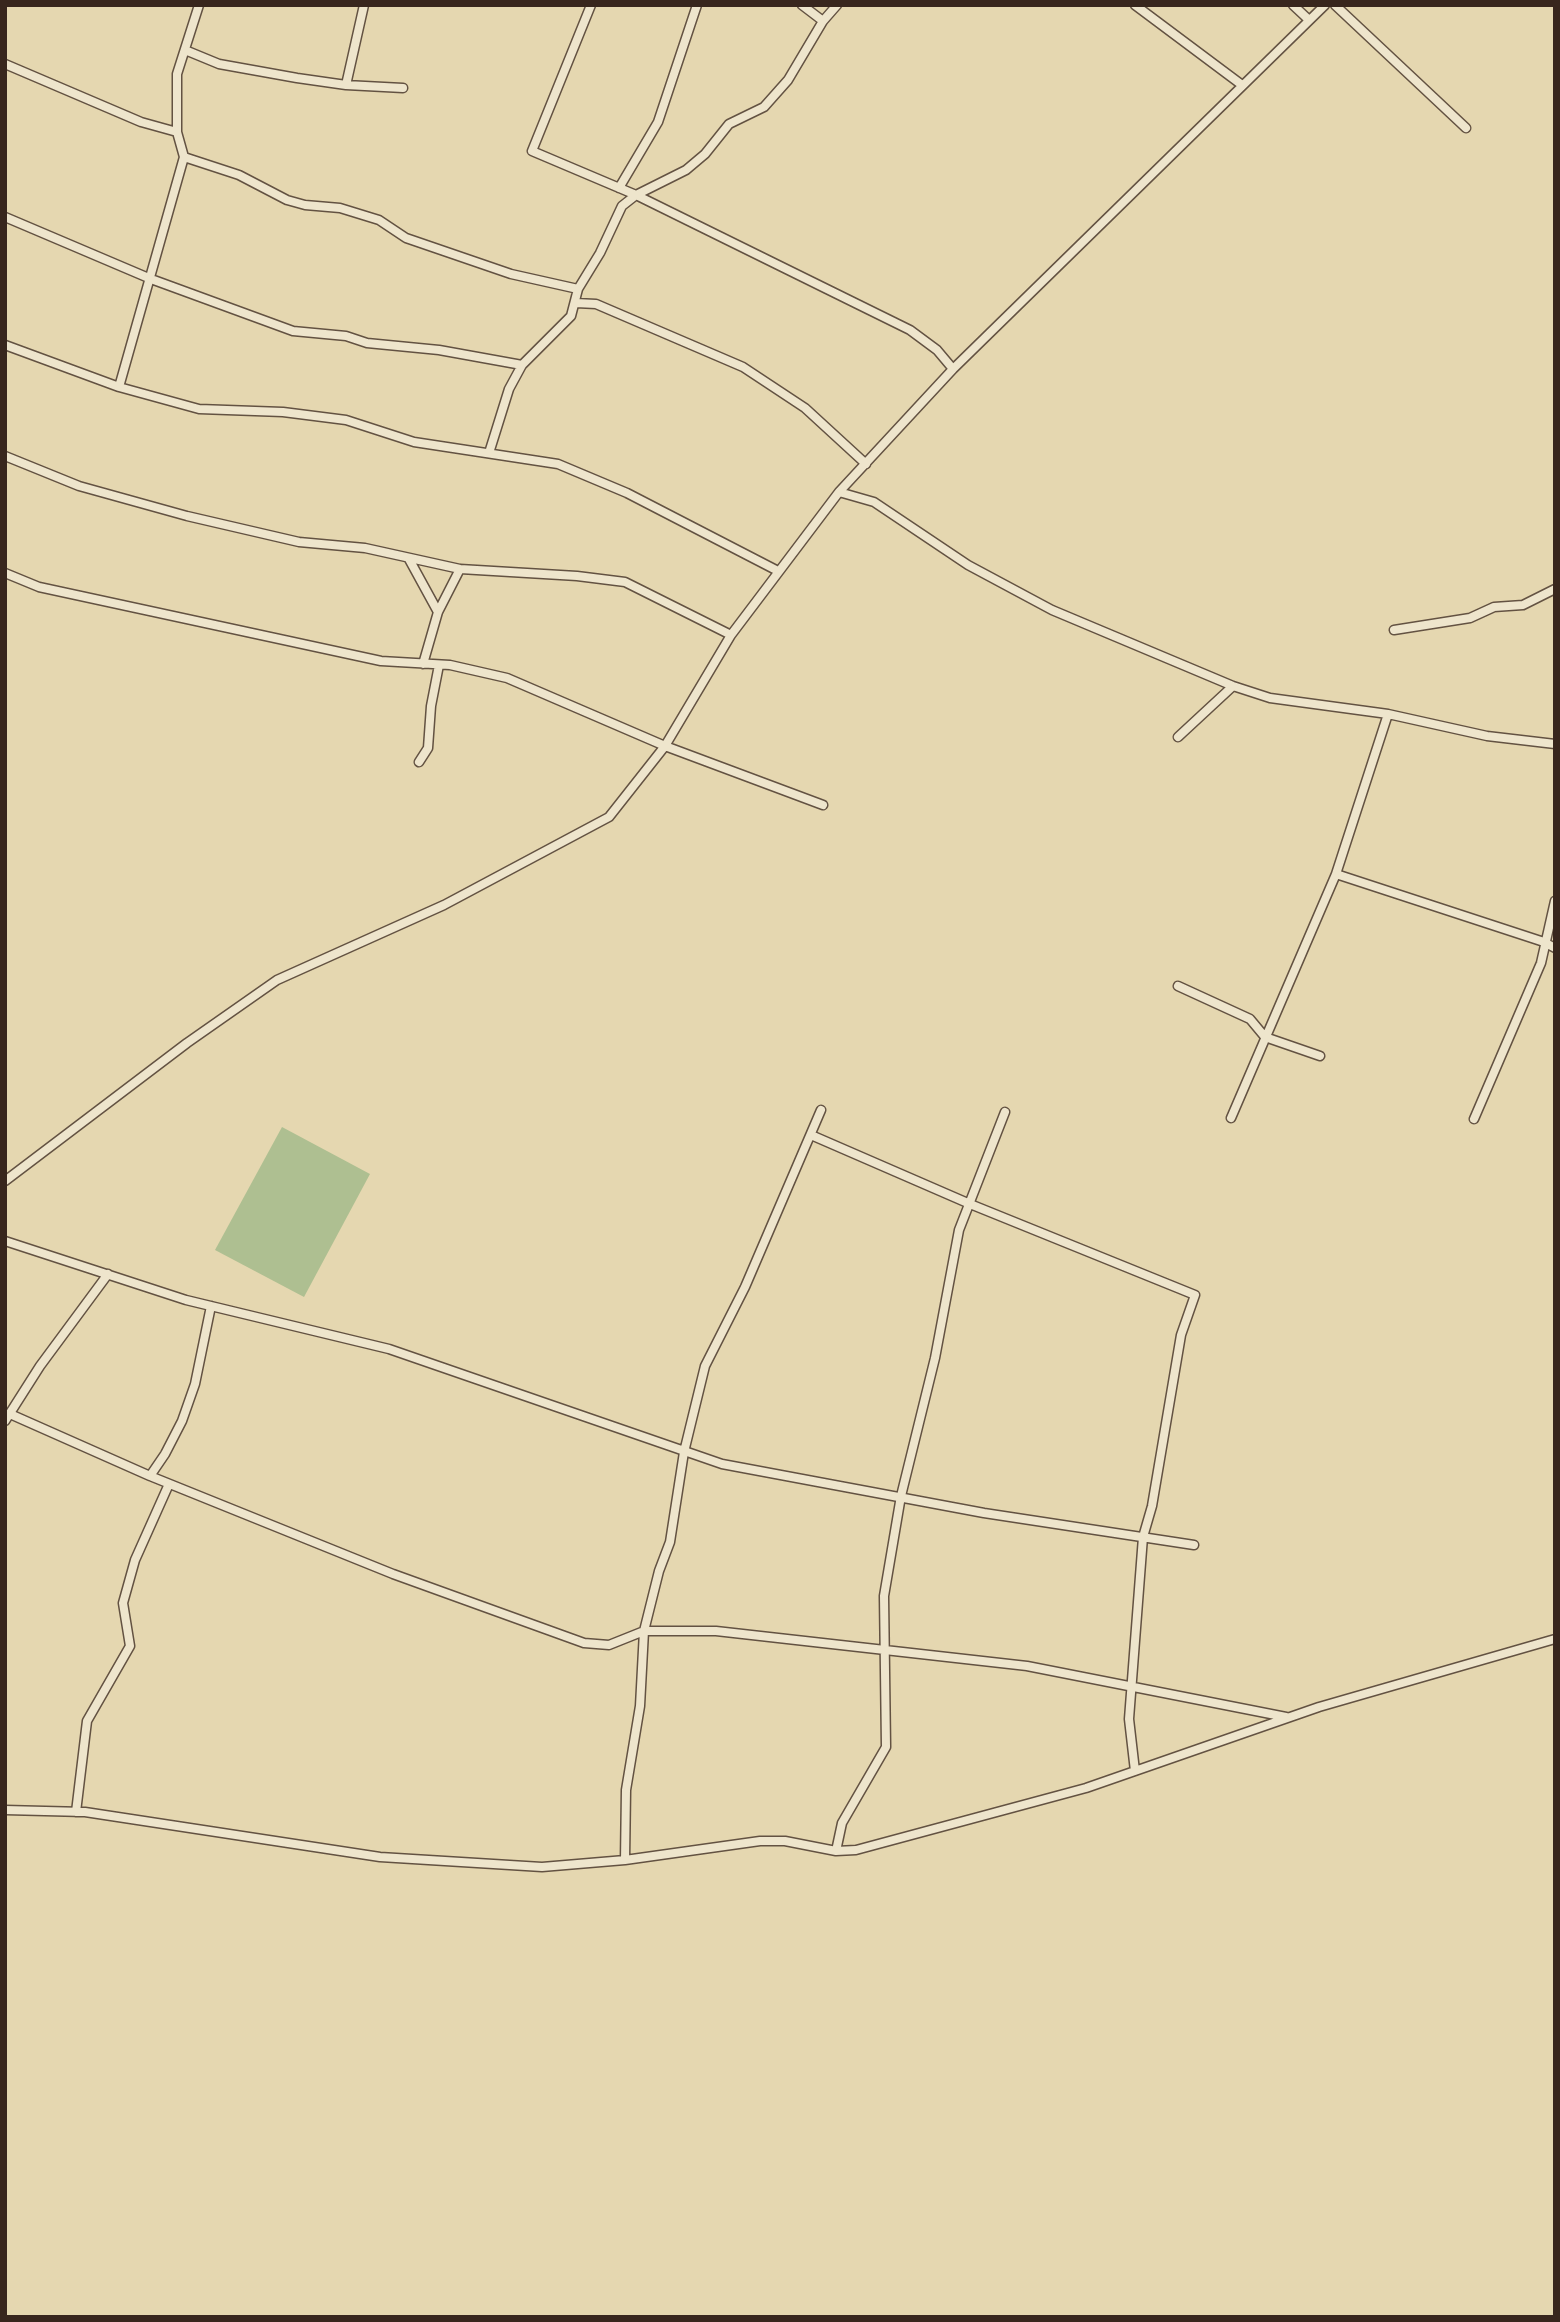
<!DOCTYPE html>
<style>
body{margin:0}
#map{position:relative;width:1560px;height:2322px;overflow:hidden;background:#e5d7b0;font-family:Alegreya,serif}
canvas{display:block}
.frame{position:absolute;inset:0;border:7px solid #38261d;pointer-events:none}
</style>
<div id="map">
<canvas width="1560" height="2322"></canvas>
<div class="frame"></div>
</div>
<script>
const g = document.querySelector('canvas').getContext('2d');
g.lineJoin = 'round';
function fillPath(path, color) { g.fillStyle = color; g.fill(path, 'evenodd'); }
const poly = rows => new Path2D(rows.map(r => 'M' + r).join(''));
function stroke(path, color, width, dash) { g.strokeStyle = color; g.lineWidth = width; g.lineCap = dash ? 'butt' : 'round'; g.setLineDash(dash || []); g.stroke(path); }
fillPath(poly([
 [282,1127,370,1174,304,1297,215,1250]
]), '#aebf91');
const minor = poly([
 [591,5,532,151,636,195,910,330,937,350,953,369],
 [802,5,823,21],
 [1135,5,1242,85],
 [1293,5,1309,20],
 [1335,5,1466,128],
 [185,50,219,64,297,78,346,85,403,88],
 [5,64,141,122,177,132],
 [346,85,364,5],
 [184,157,239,175,287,200,305,205,340,208,379,220,406,238,511,274,578,289],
 [619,188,658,122,697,5],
 [5,217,151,279,293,331,346,336,367,343,439,350,522,365],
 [576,303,596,304,743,367,805,408,866,464],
 [5,345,119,387,199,409,283,412,346,420,414,442,558,464,627,493,778,571],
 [119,387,184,157,177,132,177,74,199,5],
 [489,453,509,389,522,365,571,316,578,289,600,253,622,206,636,195,686,170,705,154,729,124,764,107,788,80,823,21,837,5],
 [5,456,79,486,187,516,299,542,365,548,460,569,577,576,625,582,731,635],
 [839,492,874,502,968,565,1052,610,1233,686,1270,698,1388,714,1487,736,1555,744],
 [409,559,438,612],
 [5,573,39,587,381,661,450,665,507,678,665,746,823,805],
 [1394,630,1470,618,1494,607,1523,605,1555,589],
 [423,664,438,612,460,569],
 [1178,737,1233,686],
 [419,762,428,748,431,706,439,665],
 [1336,874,1544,942,1555,948],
 [1178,986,1250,1019,1265,1037,1320,1056],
 [1231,1118,1336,874,1388,714],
 [1474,1119,1541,963,1555,901],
 [811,1135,970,1204,1195,1295,1181,1335,1152,1506,1143,1537,1129,1719,1135,1771],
 [5,1181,187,1043,277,980,444,905,609,817,665,746,731,635,839,492,953,369,1325,5],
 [5,1241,186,1300,389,1349,722,1464,984,1513,1194,1545],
 [10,1414,150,1476,393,1574,584,1643,609,1645,644,1631,716,1631,1027,1666,1286,1717],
 [5,1421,40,1366,108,1274],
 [150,1476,165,1454,182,1421,195,1384,211,1306],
 [5,1810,85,1812,380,1857,542,1867,625,1860,760,1841,785,1841,836,1851,856,1850,1086,1788,1319,1707,1555,1639],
 [76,1812,87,1721,130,1646,123,1603,135,1560,169,1484],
 [836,1851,842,1823,886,1747,884,1596,901,1496,935,1358,959,1230,1005,1112],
 [625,1860,626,1790,640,1706,644,1631,659,1571,670,1542,684,1452,705,1366,745,1287,821,1110]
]);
stroke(minor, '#635242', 11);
stroke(minor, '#eee5cc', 8);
</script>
